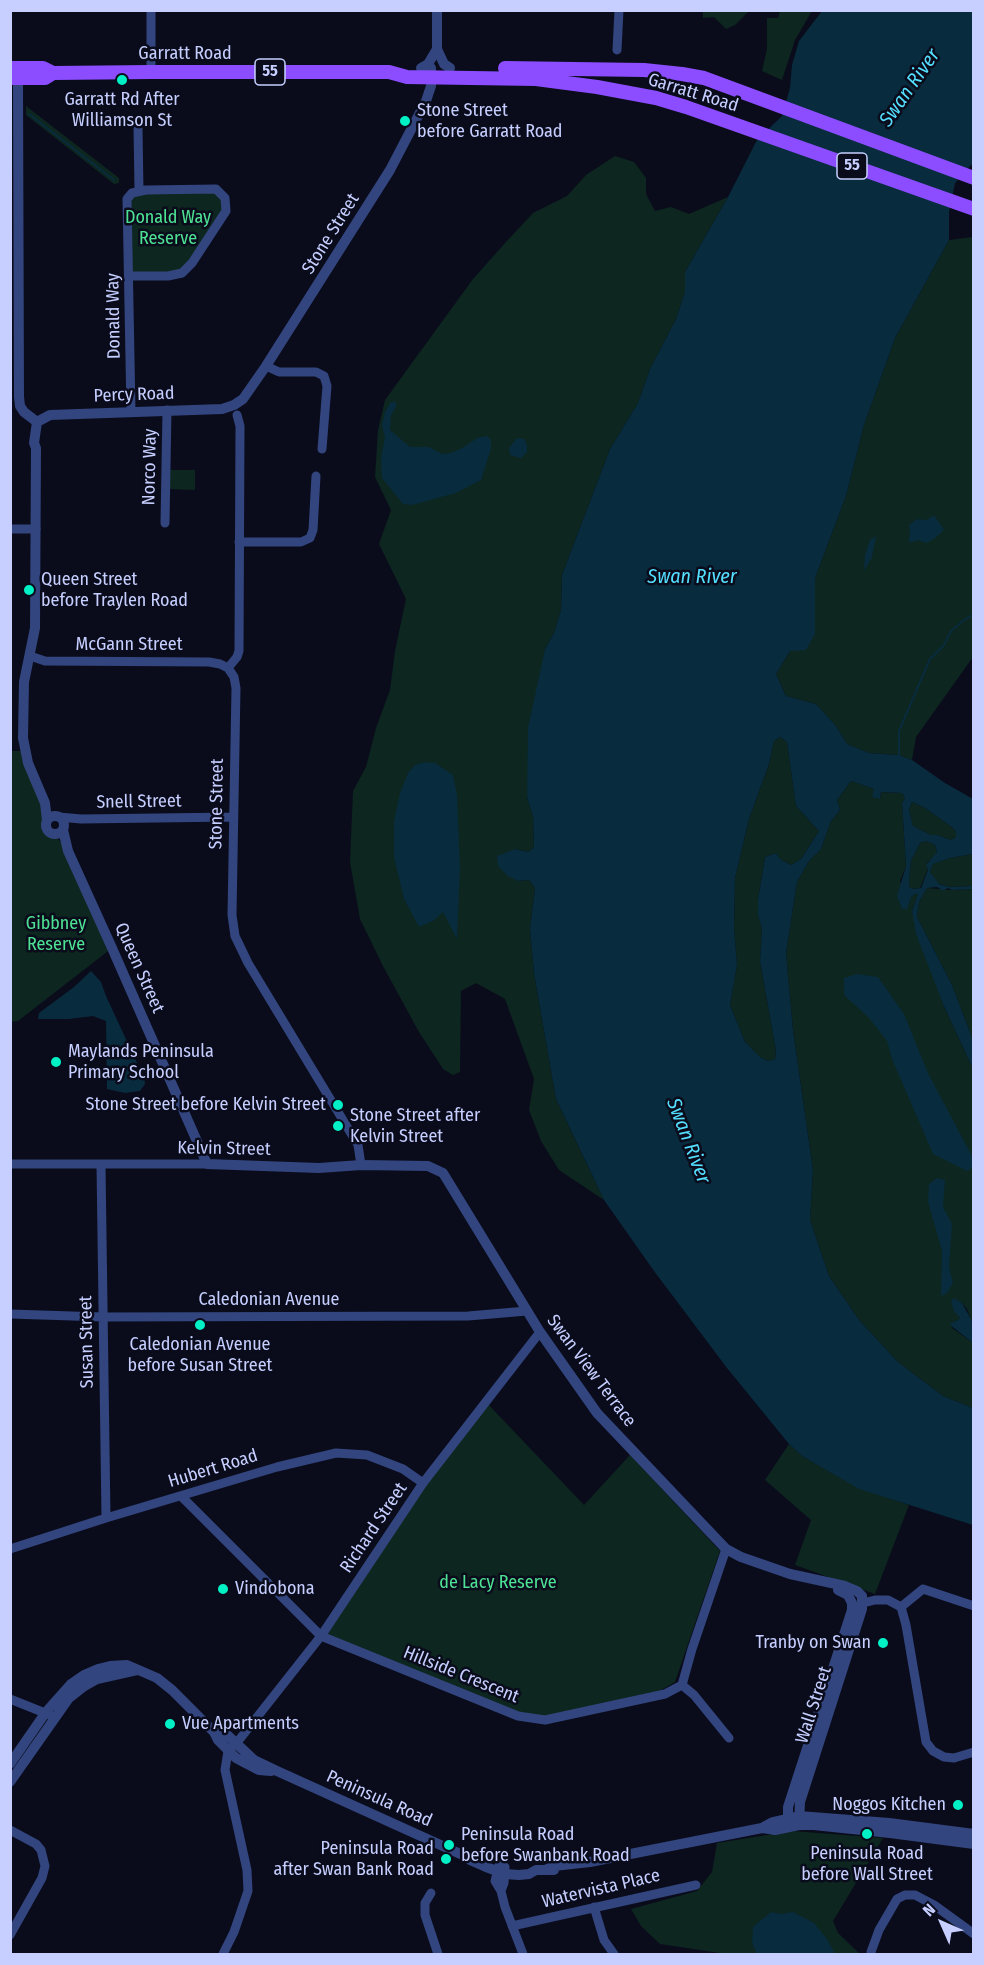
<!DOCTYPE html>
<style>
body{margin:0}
#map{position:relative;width:984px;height:1965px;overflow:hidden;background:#0a0c1c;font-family:"Fira Sans Condensed",sans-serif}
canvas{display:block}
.frame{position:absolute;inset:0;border:12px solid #c6cfff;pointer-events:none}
.north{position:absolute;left:912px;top:1893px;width:60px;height:60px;-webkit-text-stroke:4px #0a0c1c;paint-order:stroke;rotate:315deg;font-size:16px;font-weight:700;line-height:24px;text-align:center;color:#c6cfff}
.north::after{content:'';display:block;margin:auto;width:21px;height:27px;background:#c6cfff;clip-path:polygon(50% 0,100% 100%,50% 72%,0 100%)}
</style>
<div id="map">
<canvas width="984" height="1965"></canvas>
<div class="frame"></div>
<div class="north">N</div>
</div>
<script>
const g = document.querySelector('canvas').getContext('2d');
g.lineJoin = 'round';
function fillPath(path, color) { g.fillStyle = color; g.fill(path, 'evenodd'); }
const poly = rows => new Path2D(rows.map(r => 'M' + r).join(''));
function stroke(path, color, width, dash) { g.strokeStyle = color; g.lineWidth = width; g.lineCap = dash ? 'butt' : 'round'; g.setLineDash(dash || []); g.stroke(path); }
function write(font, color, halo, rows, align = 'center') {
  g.font = font + ' "Fira Sans Condensed",sans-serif'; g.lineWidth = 5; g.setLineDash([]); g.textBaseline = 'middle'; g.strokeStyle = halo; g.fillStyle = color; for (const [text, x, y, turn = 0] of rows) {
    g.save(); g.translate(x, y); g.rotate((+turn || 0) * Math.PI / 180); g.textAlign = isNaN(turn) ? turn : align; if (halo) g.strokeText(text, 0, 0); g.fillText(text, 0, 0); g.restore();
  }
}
fillPath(poly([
 [703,11,703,10,749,11,735,25,726,29,714,17,703,18],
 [780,11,812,11,795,40,782,80,762,71,767,49,767,18,778,18],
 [26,106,119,178,119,183,114,184,26,115],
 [615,156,634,162,646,178,646,194,655,211,671,207,689,214,728,197,685,272,685,292,676,319,650,369,638,403,610,449,562,575,561,610,554,633,545,649,527,797,533,817,534,847,529,852,515,849,518,881,529,880,535,888,530,928,534,974,556,1099,604,1200,559,1170,541,1141,529,1110,534,1079,505,999,476,983,461,991,460,1072,453,1075,443,1069,419,1032,384,968,360,919,350,862,353,791,366,767,376,728,390,690,395,651,406,599,379,544,391,510,375,477,378,430,385,400,473,279,505,243,533,213,567,196,586,175],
 [216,189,226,211,192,263,168,276,132,279,127,199,132,193],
 [973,237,973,657,916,737,912,760,899,755,869,753,847,744,836,726,816,704,786,696,776,674,790,651,815,634,815,578,846,496,864,425,895,338,949,240],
 [170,470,195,470,195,490,170,489],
 [780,737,787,742,796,806,819,831,801,859,791,865,780,859,776,853,765,857,758,900,758,915,762,929,760,961,776,1051,775,1059,768,1061,760,1057,745,1042,730,1005,737,965,734,928,735,878,749,819,769,764,774,741],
 [10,751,25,751,28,763,52,816,42,829,54,834,68,851,112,948,18,1021,11,1022],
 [851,781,874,789,880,799,881,792,902,793,905,798,902,803,906,866,900,881,909,904,910,897,915,894,918,894,912,911,943,1004,973,1069,973,1325,967,1309,962,1303,954,1299,960,1318,959,1320,951,1323,952,1328,973,1343,973,1408,943,1396,898,1362,859,1320,829,1276,810,1220,813,1170,793,1030,786,953,797,882,809,861,821,849,831,821,840,810,837,800],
 [912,802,925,808,953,828,956,832,956,837,951,840,937,835,931,835,913,826,909,810],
 [926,841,935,845,937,852,935,856,927,863,928,869,920,888,913,889,909,887,909,882,911,861,920,843],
 [973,854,973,886,950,887,939,884,934,880,930,872,932,864,950,858],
 [927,888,952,890,973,889,973,1040,952,985,917,917,919,902],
 [486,1402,584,1505,630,1455,720,1551,675,1682,658,1692,545,1718,532,1718,321,1636,423,1483],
 [789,1444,802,1456,859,1488,909,1505,875,1594,795,1565,811,1520,765,1480],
 [793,1831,883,1838,833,1921,838,1933,860,1954,727,1954,660,1944,641,1926,631,1909,697,1891,712,1872,717,1843]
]), '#0d261f');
fillPath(poly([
 [822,11,973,11,973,163,955,183,949,212,949,240,895,338,864,425,846,496,815,578,815,634,806,650,790,651,776,674,786,696,816,704,836,726,847,744,869,753,899,755,912,760,945,783,973,799,973,854,950,858,933,864,930,872,939,884,950,887,973,886,973,889,952,890,948,888,943,891,937,887,927,888,919,902,917,917,952,985,973,1040,973,1069,943,1004,916,934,912,911,918,894,915,894,911,897,907,909,902,909,897,896,906,866,902,803,905,798,902,793,881,792,880,799,872,797,874,789,851,781,837,800,840,810,831,821,821,849,809,861,797,882,786,953,793,1030,813,1170,810,1220,829,1276,859,1320,898,1362,943,1396,973,1408,973,1525,859,1489,802,1456,789,1444,727,1368,654,1271,604,1200,556,1099,534,974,530,928,535,888,529,880,518,881,508,876,498,866,497,856,515,849,529,852,534,847,533,817,527,797,528,728,545,649,554,633,561,610,562,575,610,449,638,403,650,369,676,319,685,292,685,272,728,197,757,140,782,116,790,88,792,65,799,41],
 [780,737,787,742,796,806,819,831,801,859,791,865,780,859,776,853,765,857,758,900,758,915,762,929,760,961,776,1051,775,1059,768,1061,760,1057,745,1042,730,1005,737,965,734,928,735,878,749,819,769,764,774,741],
 [912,802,925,808,953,828,956,832,956,837,951,840,937,835,931,835,913,826,909,810],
 [926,841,935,845,937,852,926,865,928,870,921,888,913,889,909,887,909,882,911,861,920,843],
 [391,402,396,402,396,407,391,415,390,430,410,447,429,447,442,454,451,453,464,447,477,438,487,436,491,440,491,449,481,480,456,493,412,505,403,504,382,478,381,458,385,437,382,425,385,412],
 [517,438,524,439,527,445,527,452,521,458,510,455,509,448],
 [934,515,944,530,934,539,926,543,918,540,909,543,910,531,909,525,917,519,927,520],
 [876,536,872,557,864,571,865,555,870,540],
 [425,762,435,763,453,775,457,795,460,868,457,939,443,912,433,921,419,927,404,899,394,857,394,821,400,793,408,773,415,765],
 [91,971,101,982,106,996,144,1078,145,1084,140,1091,125,1093,107,1089,106,1021,93,1016,69,1019,38,1019,39,1013,74,987],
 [857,974,878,977,904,1014,928,1073,973,1158,973,1167,967,1171,933,1154,892,1059,887,1041,869,1018,844,995,844,978],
 [937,1178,945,1180,943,1207,952,1224,949,1267,953,1283,947,1293,941,1296,942,1251,928,1202,929,1184],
 [954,1298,962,1303,971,1319,973,1325,973,1343,950,1325,951,1323,958,1320,960,1318,954,1311,951,1301],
 [771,1912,781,1914,793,1912,814,1923,827,1939,835,1954,757,1954,752,1943,753,1927]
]), '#082b3d');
stroke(poly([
 [29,114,114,180],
 [899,755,899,731,930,659,944,645,951,631,964,620,974,614]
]), '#082b3d', 2);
stroke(poly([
 [617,50,619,10],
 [151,72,151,10],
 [138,128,139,191],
 [130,276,168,276,182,273,192,263,226,211,225,198,216,189,146,190,132,193,127,199,131,412],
 [266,366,279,372,316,372,324,376,327,386,322,449],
 [165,523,167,410],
 [10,529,36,529],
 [239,542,301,542,310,538,313,530,316,476],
 [30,656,45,661,209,662,220,664,228,668,234,677,236,688,232,915,235,936,248,963,358,1145,361,1165],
 [228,668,237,657,239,651,240,426,237,415],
 [59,817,81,819,233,817],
 [10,1164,207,1164],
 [101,1165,106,1518],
 [10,1314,103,1317,468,1316,527,1311],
 [181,1496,321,1636,518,1716,545,1720,665,1694,682,1685,692,1649,726,1549],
 [10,1549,106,1518,277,1467,336,1453,367,1455,403,1469,423,1483],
 [863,1603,875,1600,888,1600,901,1607],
 [901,1607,906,1625,926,1742,933,1751,944,1757,954,1758,974,1752],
 [901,1607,923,1589,974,1606],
 [682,1685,694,1695,729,1738],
 [10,1699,50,1715],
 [10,1830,36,1844,41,1850,45,1866,42,1878,10,1935],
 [499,1865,495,1881,501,1891,505,1907,523,1954],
 [501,1891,504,1883,505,1867],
 [431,1893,425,1903,425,1915,438,1954],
 [594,1907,604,1940,614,1954],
 [512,1926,696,1885],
 [871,1952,879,1930,897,1899,905,1895,915,1895,934,1905,974,1934],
 [223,1954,234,1932,248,1891,247,1870,225,1770,228,1751,239,1740,321,1636,423,1483,540,1332]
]), '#33457e', 9);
stroke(poly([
 [437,10,437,49,444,64,450,68],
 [421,68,428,64,437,49],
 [18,78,19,397,20,406,24,412,37,422],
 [37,422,50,415,222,409,234,405,243,399,266,366,390,170,426,101,431,86,431,68],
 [37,422,34,443,36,448,35,628,24,682,23,738,28,763,45,803,47,820],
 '46 825a9 9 0 1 1 18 0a9 9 0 1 1-18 0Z',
 [63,830,68,851,112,948,207,1164,319,1168,361,1165,428,1166,443,1173,540,1332,597,1413,726,1549,741,1557,790,1574,845,1586,857,1591,862,1596,862,1609,800,1802,799,1825],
 [214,1732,225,1733,254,1760,277,1771,467,1857,470,1860,486,1867,505,1874,519,1875,529,1874,536,1870,554,1870],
 [10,1764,46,1712,71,1684,84,1675,98,1669,110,1666,127,1665,157,1678,172,1690,214,1732,218,1740,236,1758,259,1770,271,1771],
 [10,1782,69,1698,83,1687,97,1679,137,1670],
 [788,1827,788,1807,852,1610,852,1603,848,1595,838,1590],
 [763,1828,775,1830,799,1825,814,1825,890,1833,974,1844],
 [547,1869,554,1866,590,1862,762,1828,773,1822,799,1816,889,1823,974,1834]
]), '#33457e', 10);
stroke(poly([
 [10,68,43,68,53,73,151,72,389,72,407,77,536,79,597,87,656,98,686,107,974,209],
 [505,68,644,70,682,74,704,78,974,178],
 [10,78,45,78,53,73]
]), '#8b4dff', 14);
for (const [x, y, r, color] of [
 [122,80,6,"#00f1c6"],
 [405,121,6,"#00f1c6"],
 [29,590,6,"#00f1c6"],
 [56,1062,6,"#00f1c6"],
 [338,1105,6,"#00f1c6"],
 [338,1126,6,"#00f1c6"],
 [200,1325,6,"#00f1c6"],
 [223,1589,6,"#00f1c6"],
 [883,1643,6,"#00f1c6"],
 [170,1724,6,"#00f1c6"],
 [958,1805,6,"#00f1c6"],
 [867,1834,6,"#00f1c6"],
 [449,1845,6,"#00f1c6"],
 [446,1859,6,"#00f1c6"]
]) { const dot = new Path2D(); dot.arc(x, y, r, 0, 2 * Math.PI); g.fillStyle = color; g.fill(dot); stroke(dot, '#0a0c1c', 2); }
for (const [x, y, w] of [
 [270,72,30],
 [852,166,30]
]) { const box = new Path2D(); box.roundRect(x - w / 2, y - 13, w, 26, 4.5); g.fillStyle = '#0a0c1c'; g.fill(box); stroke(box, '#c6cfff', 1.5); }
write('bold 16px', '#c6cfff', null, [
 ["55",270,72],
 ["55",852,166]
]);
write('18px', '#c6cfff', '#0a0c1c', [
 ["Garratt Road",185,54],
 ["Garratt Road",693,93,17],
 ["Stone Street",331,234,-58],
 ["Donald Way",114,316,-91],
 ["Percy Road",134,395,-2],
 ["Norco Way",150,467,-89],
 ["McGann Street",129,645],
 ["Snell Street",139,802,-1],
 ["Stone Street",217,804,-89],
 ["Queen Street",139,968,66],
 ["Kelvin Street",224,1149,1],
 ["Caledonian Avenue",269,1300],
 ["Susan Street",87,1342,-91],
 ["Swan View Terrace",591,1371,53],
 ["Hubert Road",213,1469,-17],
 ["Richard Street",374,1528,-56],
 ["Hillside Crescent",461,1675,22],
 ["Wall Street",814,1705,-72],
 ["Peninsula Road",379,1799,24],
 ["Watervista Place",601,1889,-13]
]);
write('18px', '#c6cfff', '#0a0c1c', [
 ["Garratt Rd After",122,100,"center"],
 ["Williamson St",122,121,"center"],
 ["Stone Street",417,111],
 ["before Garratt Road",417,132],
 ["Queen Street",41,580],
 ["before Traylen Road",41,601],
 ["Maylands Peninsula",68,1052],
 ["Primary School",68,1073],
 ["Stone Street before Kelvin Street",326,1105,"right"],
 ["Stone Street after",350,1116],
 ["Kelvin Street",350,1137],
 ["Caledonian Avenue",200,1345,"center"],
 ["before Susan Street",200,1366,"center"],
 ["Vindobona",235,1589],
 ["Tranby on Swan",871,1643,"right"],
 ["Vue Apartments",182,1724],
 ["Noggos Kitchen",946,1805,"right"],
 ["Peninsula Road",461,1835],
 ["before Swanbank Road",461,1856],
 ["Peninsula Road",434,1849,"right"],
 ["after Swan Bank Road",434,1870,"right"],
 ["Peninsula Road",867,1854,"center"],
 ["before Wall Street",867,1875,"center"]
], 'left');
write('18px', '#4ee394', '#0a0c1c', [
 ["Donald Way",168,218],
 ["Reserve",168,239],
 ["Gibbney",56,924],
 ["Reserve",56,945],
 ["de Lacy Reserve",498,1583]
]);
write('italic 20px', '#54dfff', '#0a0c1c', [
 ["Swan River",910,88,-55],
 ["Swan River",692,577],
 ["Swan River",688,1141,69]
]);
</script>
